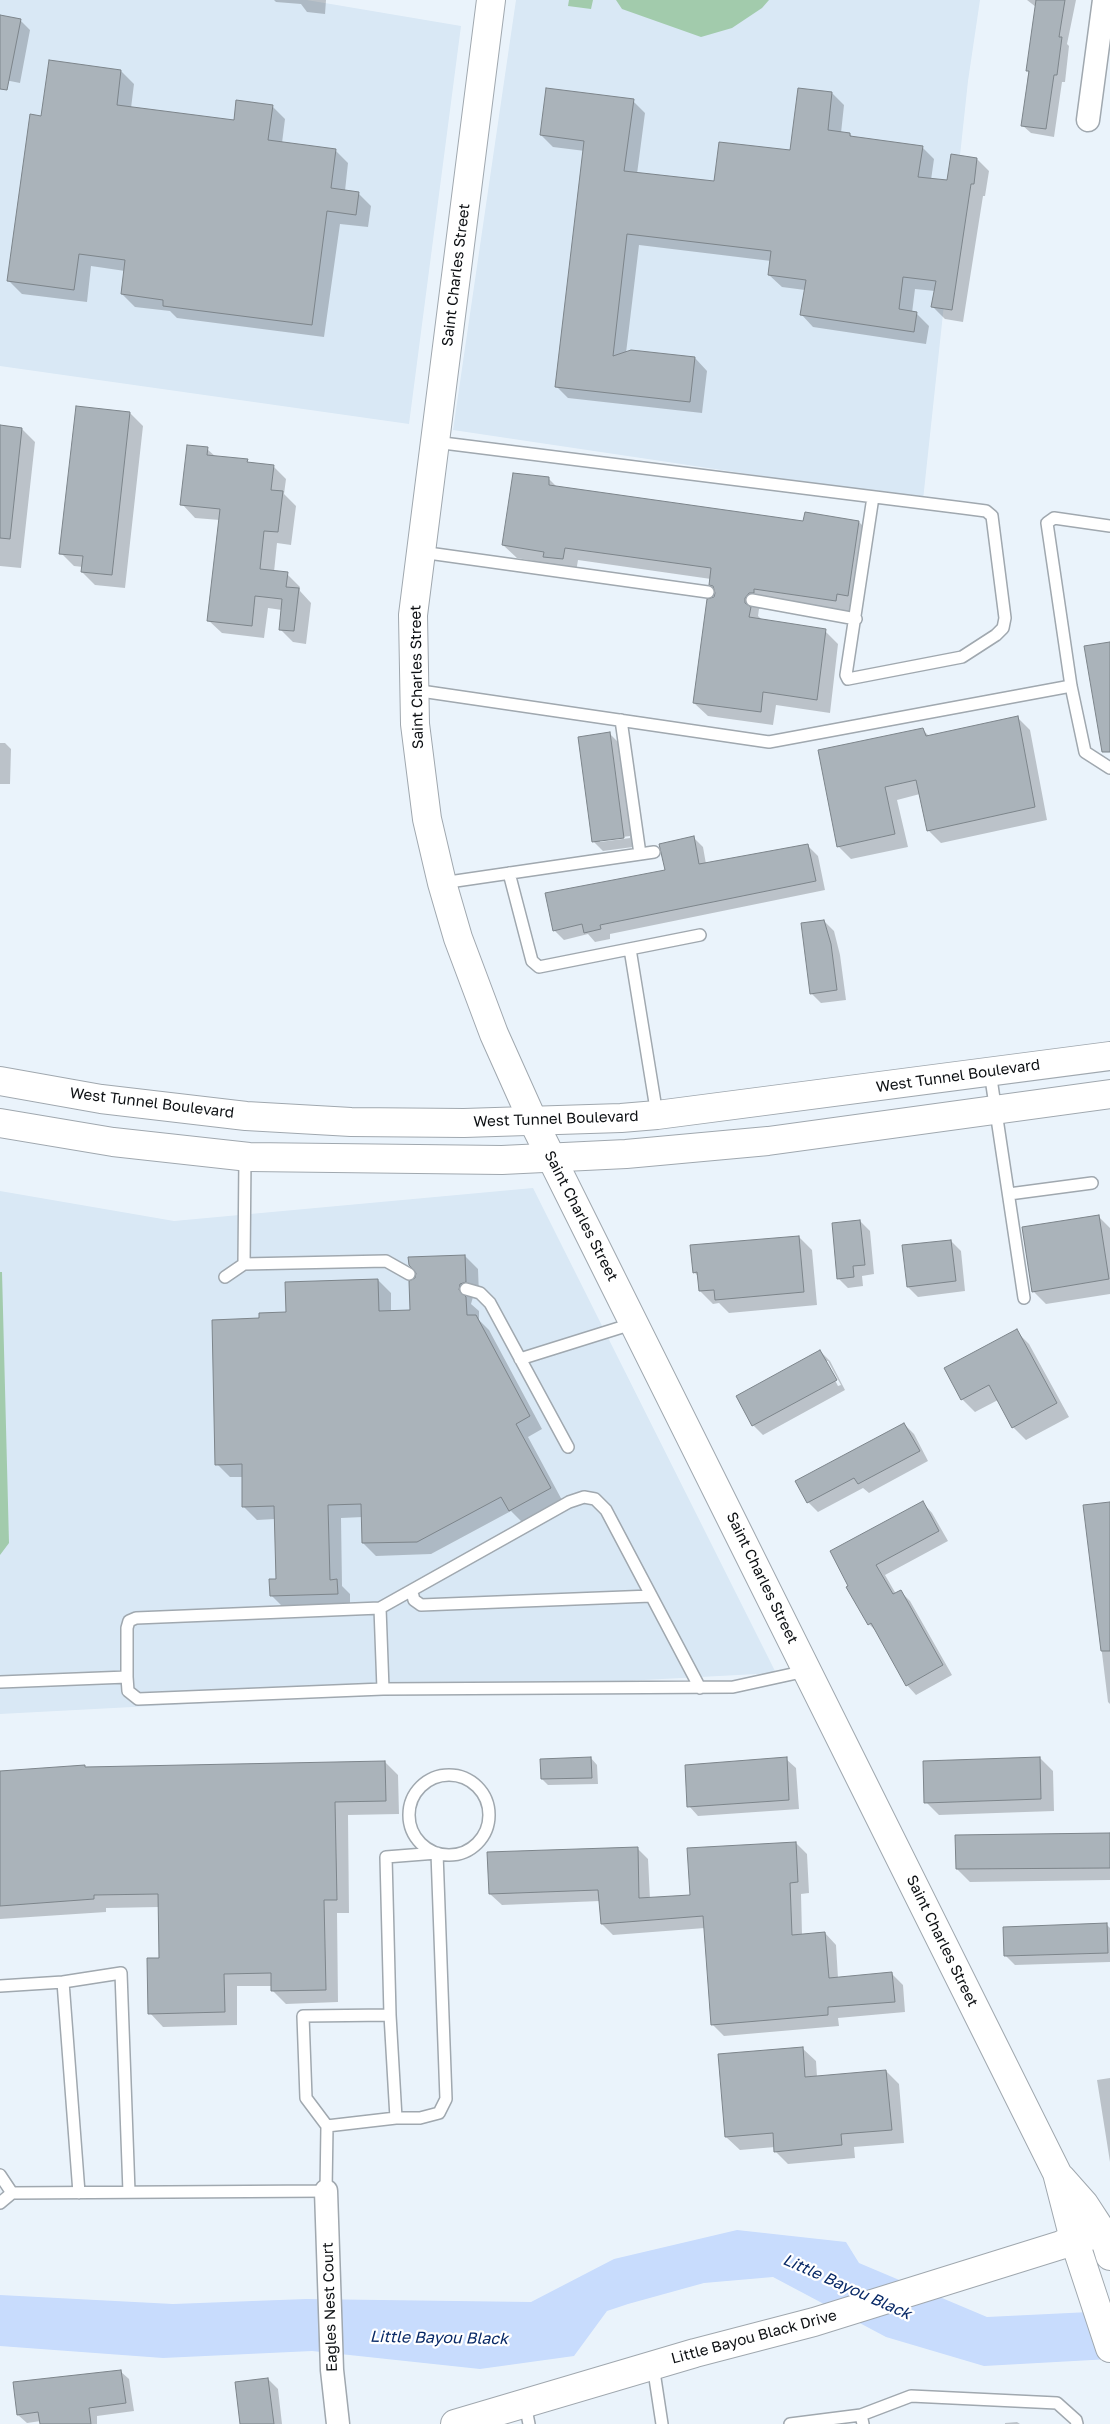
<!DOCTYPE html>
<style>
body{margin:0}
canvas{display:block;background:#eaf3fb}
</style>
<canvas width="1110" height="2424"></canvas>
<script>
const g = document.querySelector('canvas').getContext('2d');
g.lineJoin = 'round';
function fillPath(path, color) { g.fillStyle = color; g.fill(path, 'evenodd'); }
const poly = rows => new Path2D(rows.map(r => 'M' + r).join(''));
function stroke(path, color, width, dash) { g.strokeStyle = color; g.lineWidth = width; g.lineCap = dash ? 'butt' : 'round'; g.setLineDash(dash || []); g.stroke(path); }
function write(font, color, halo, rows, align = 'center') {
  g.font = font + ' "Golos Text",sans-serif'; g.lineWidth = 4.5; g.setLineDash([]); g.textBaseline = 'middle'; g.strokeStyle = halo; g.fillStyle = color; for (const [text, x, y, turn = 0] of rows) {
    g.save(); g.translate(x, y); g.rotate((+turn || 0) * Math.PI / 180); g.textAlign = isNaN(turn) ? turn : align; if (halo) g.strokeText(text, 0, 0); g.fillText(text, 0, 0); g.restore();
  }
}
fillPath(poly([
 [0,0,307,0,461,26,409,424,0,366],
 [516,0,980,0,968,81,923,500,453,430],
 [533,1188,776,1673,0,1714,0,1191,174,1221]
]), '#d9e8f5');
fillPath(poly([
 [569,0,593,0,591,9,568,6],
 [616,0,769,0,762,8,732,28,701,37,622,9],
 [0,1272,2,1272,9,1543,0,1555]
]), '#a2cbac');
fillPath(poly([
 [737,2230,846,2242,859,2263,987,2317,1110,2311,1110,2359,984,2366,886,2337,773,2277,704,2283,628,2304,607,2311,574,2356,480,2369,312,2351,163,2358,0,2346,0,2295,173,2304,306,2299,531,2302,614,2259]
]), '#c8dcfd');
fillPath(poly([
 [274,0,326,0,325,14,307,12,301,4,276,2],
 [1027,0,1076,0,1067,44,1069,46,1065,82,1062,82,1054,137,1031,133,1022,125,1036,7],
 [0,17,20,20,30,30,20,83,0,79],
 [121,71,134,84,131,108,235,122,272,106,285,119,282,143,335,150,348,163,345,191,358,193,371,206,368,227,340,224,324,337,177,318,170,311,135,307,122,294,125,271,91,266,87,302,22,294,9,281,42,117],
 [832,93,844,105,841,133,850,134,853,138,922,147,934,159,931,180,948,182,977,159,989,171,985,196,983,196,963,322,945,319,933,307,935,291,915,289,912,313,917,314,929,326,926,344,813,327,801,314,805,290,782,287,769,275,771,261,639,245,626,353,695,358,707,371,702,413,568,398,556,386,585,151,553,147,541,135,633,101,645,113,637,174,715,183,792,152],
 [130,413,143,426,125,588,95,585,82,572,83,567,74,566,61,553],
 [0,427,22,429,35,442,21,568,0,566],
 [207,449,216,457,273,466,286,479,284,494,296,506,291,545,277,543,274,572,287,574,300,587,300,591,311,603,306,644,293,642,280,629,282,610,268,608,264,638,222,633,208,620,220,520,195,518,182,504],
 [548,478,558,488,804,522,859,522,872,535,861,608,850,606,849,613,766,606,759,609,758,616,762,620,825,631,838,644,830,713,776,705,773,725,708,716,694,703,716,590,710,584,711,579,578,560,576,572,558,570,551,564,517,558,503,545],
 [1017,717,1030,730,1047,820,941,843,928,830,920,794,897,800,908,847,851,859,838,846,923,730,929,736],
 [610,734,619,743,633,847,603,851,593,841],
 [630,836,630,838,600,842,600,840],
 [0,743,5,743,11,749,10,784,0,784],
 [694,838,703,847,706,864,808,846,818,856,825,890,610,934,610,939,595,942,588,934,564,940,554,930,666,871],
 [824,921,834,931,840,955,846,1000,821,1003,811,993],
 [1098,1216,1110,1228,1110,1294,1046,1304,1033,1291],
 [860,1221,870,1231,874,1274,862,1276,863,1286,848,1288,838,1278],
 [799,1237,812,1250,817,1305,729,1313,719,1303,713,1304,700,1291,699,1277,694,1272],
 [951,1241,961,1251,965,1291,918,1297,908,1287],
 [465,1256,478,1269,479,1295,473,1297,471,1304,479,1311,479,1320,489,1330,542,1429,528,1437,563,1502,523,1523,511,1511,431,1554,376,1556,363,1543,363,1517,341,1518,342,1586,350,1594,350,1606,284,1608,271,1595,277,1580,275,1519,257,1520,244,1507,243,1477,230,1477,217,1464,260,1320,287,1314,378,1280,391,1293,391,1312,411,1311],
 [1016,1331,1029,1344,1069,1417,1026,1440,1013,1427,998,1400,975,1412,962,1399],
 [820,1351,830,1361,845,1390,763,1435,753,1425],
 [825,1361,828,1361,841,1385,838,1386],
 [904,1424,914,1434,928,1461,869,1493,863,1488,818,1512,808,1502],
 [923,1503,932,1513,948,1541,885,1575,896,1594,900,1591,910,1601,952,1675,916,1695,907,1685,879,1634,869,1624,850,1586],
 [1110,1503,1110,1704,1108,1702,1084,1506],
 [591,1758,597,1765,598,1784,548,1785,542,1779],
 [1040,1758,1053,1771,1054,1811,939,1815,926,1802],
 [786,1759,796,1768,799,1809,698,1816,689,1806],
 [385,1762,398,1775,399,1814,348,1815,349,1913,337,1913,338,2002,286,2004,273,1991,273,1986,237,1986,237,2025,163,2027,150,2013,160,1959,159,1907,106,1908,106,1912,0,1919,0,1773],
 [1110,1834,1110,1880,970,1882,957,1869],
 [796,1843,807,1854,809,1893,801,1894,802,1935,825,1933,836,1945,838,1978,892,1974,903,1985,905,2012,838,2018,839,2026,724,2036,713,2025,705,1928,613,1935,602,1924,600,1901,502,1905,490,1894,637,1848,648,1859,650,1899,691,1897],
 [1107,1925,1110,1928,1110,1962,1015,1965,1005,1955],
 [802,2048,816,2061,817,2077,886,2071,899,2084,904,2143,854,2147,855,2158,788,2164,775,2151,775,2147,740,2150,726,2137],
 [1110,2078,1110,2162,1097,2080],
 [120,2371,129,2379,134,2411,97,2416,97,2424,41,2424,41,2421,27,2423,18,2415],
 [268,2379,278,2389,282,2424,241,2424],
 [1017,2422,1020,2424,1005,2424,1005,2423]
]), '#0003');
const building = poly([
 [1036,0,1065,0,1059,37,1062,37,1057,75,1054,75,1046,129,1021,126,1029,71,1026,71,1036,0],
 [0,15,21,19,7,90,0,89,0,15],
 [49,60,121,70,117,105,234,120,236,100,273,105,268,140,336,149,331,188,359,192,356,215,327,211,312,325,163,306,163,300,121,294,125,260,79,254,74,290,7,281,30,114,41,116,49,60],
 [546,88,634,99,624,171,714,181,719,142,790,150,798,88,832,92,828,130,850,133,850,136,923,146,918,177,947,180,951,154,977,158,974,184,971,184,952,310,931,307,936,281,903,277,899,309,917,312,914,332,800,315,806,280,768,275,771,251,627,234,613,356,631,350,695,357,690,402,555,387,584,141,540,135,546,88],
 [76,406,130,412,112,575,81,572,83,556,59,554,76,406],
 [0,425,22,428,10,539,0,538,0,425],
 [187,445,208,447,207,455,248,459,247,462,274,465,271,490,283,491,278,532,264,531,260,569,288,572,286,587,299,588,294,631,279,630,282,599,255,596,252,626,207,621,220,509,180,505,187,445],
 [513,473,549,477,549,485,803,521,805,512,859,521,848,596,837,594,836,601,754,589,754,593,749,593,745,598,745,603,751,607,749,617,826,629,817,700,763,692,761,712,693,703,707,599,714,597,715,593,713,586,709,585,711,568,565,548,563,559,543,557,544,552,502,545,513,473],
 [1110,642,1110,752,1102,752,1084,646,1110,642],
 [1018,716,1035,807,927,831,916,780,885,787,895,834,837,847,818,750,923,728,926,736,1018,716],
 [610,732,624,838,592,842,578,737,610,732],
 [694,836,699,864,808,844,816,881,600,925,601,929,584,933,582,924,553,931,545,893,665,870,659,844,694,836],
 [824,920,831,944,837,990,810,994,801,923,824,920],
 [1099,1215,1109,1279,1032,1292,1022,1227,1099,1215],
 [860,1220,865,1265,853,1266,854,1277,837,1279,832,1223,860,1220],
 [799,1236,804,1292,715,1300,714,1290,699,1291,697,1272,693,1273,690,1245,799,1236],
 [951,1240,956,1281,907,1287,902,1245,951,1240],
 [465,1255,466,1282,460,1284,459,1290,466,1297,467,1315,476,1315,530,1416,516,1424,551,1488,509,1511,501,1497,417,1542,362,1543,361,1504,328,1505,330,1580,337,1579,338,1594,270,1596,269,1579,276,1579,274,1506,242,1507,242,1464,215,1465,212,1320,259,1318,259,1313,286,1312,285,1282,378,1279,379,1311,410,1310,409,1281,415,1278,416,1273,409,1265,408,1257,465,1255],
 [1017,1329,1057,1403,1012,1428,989,1385,961,1400,944,1368,1017,1329],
 [820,1350,837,1380,752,1426,736,1396,820,1350],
 [904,1423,920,1451,858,1484,854,1478,807,1503,795,1481,904,1423],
 [923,1501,939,1531,876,1565,893,1594,901,1590,943,1665,906,1686,871,1623,868,1625,846,1587,848,1586,830,1551,923,1501],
 [1110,1502,1110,1651,1101,1651,1083,1505,1110,1502],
 [591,1757,592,1778,541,1779,540,1759,591,1757],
 [787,1757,789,1800,687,1807,685,1765,787,1757],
 [1040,1757,1041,1799,924,1803,923,1761,1040,1757],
 [385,1761,386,1801,335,1802,337,1900,324,1900,326,1990,271,1991,271,1973,224,1974,225,2012,148,2014,147,1958,159,1958,158,1894,94,1895,94,1899,0,1906,0,1771,85,1765,85,1767,385,1761],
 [1110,1833,1110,1868,956,1869,955,1835,1110,1833],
 [796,1842,798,1882,790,1883,792,1935,825,1932,829,1978,892,1972,895,2002,828,2007,828,2015,711,2025,703,1916,601,1924,598,1890,489,1894,487,1852,638,1847,639,1898,690,1895,687,1848,796,1842],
 [1107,1923,1108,1953,1004,1956,1003,1927,1107,1923],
 [803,2047,805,2077,886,2070,892,2130,841,2134,842,2145,774,2152,773,2133,725,2137,718,2054,803,2047],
 [121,2370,126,2403,89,2408,91,2424,40,2424,38,2412,17,2415,13,2382,121,2370],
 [268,2378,274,2424,240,2424,235,2382,268,2378]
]);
fillPath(building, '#aab3ba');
stroke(building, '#7d858b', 1);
const service = poly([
 [435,442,963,508,986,511,992,516,1005,618,1003,628,996,635,962,657,848,679,846,675,873,497],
 [1110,526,1054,518,1047,523,1071,686,1085,752,1110,768],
 [421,552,708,592],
 [752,600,856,619],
 [414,690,769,742,1071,686],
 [621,720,640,854],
 [509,873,532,961,539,967,700,935],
 [442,883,654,852],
 [630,949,657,1115],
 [990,1072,1024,1298],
 [245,1157,244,1264,386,1261,409,1274],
 [1009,1194,1092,1183],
 [225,1277,244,1264],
 [466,1289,480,1293,490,1303,568,1447],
 [520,1359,635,1323],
 [412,1592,414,1600,421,1605,651,1596],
 [127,1677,127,1628,129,1621,136,1618,380,1608],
 [0,1682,127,1677,128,1691,138,1699,383,1689,733,1687,806,1671],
 [383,1689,380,1608,569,1502,584,1497,595,1499,606,1510,700,1688],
 '409 1815a40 40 0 1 1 80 0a40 40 0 1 1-80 0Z',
 [63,1982,121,1973,129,2192],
 [0,1986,63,1982,79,2193],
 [390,2015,386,1857,437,1853,446,2099,439,2113,420,2118,396,2118],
 [0,2175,12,2193,326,2191,327,2126,306,2098,303,2016,390,2015,396,2118,327,2126],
 [0,2203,12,2193],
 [653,2365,662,2424],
 [525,2404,529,2424],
 [861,2415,911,2396,1057,2403,1076,2420,1077,2424],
 [790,2424,861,2415,863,2424]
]);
const minor = poly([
 [1088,120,1104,0],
 [326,2191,332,2370,338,2424]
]);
const tertiary = poly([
 [491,0,413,615,415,724,427,819,442,883,458,938,494,1034,533,1121,1057,2173,1074,2239,1110,2348],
 [1061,2178,1084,2204,1103,2233,1110,2256]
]);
const secondary = poly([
 [0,1081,101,1099,246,1116,351,1122,464,1123,621,1118,657,1115,1110,1056],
 [0,1123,113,1142,249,1157,502,1160,626,1154,768,1141,1110,1094],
 [455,2424,695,2353,814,2322,1061,2245,1074,2239,1110,2232]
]);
stroke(service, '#a0a8af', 14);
stroke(minor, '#a0a8af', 25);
stroke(tertiary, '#a0a8af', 30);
stroke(secondary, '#a0a8af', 30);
stroke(service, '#fff', 11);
stroke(minor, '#fff', 22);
stroke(tertiary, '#fff', 28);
stroke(secondary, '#fff', 28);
write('15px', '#0d1013', '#fff', [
 ["Saint Charles Street",456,275,-83],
 ["Saint Charles Street",417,677,-91],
 ["West Tunnel Boulevard",958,1076,-8],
 ["West Tunnel Boulevard",152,1103,7],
 ["West Tunnel Boulevard",556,1119,-2],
 ["Saint Charles Street",581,1216,63],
 ["Saint Charles Street",762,1578,64],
 ["Saint Charles Street",942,1941,64],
 ["Eagles Nest Court",330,2307,-92],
 ["Little Bayou Black Drive",754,2337,-15]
]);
write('italic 16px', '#092a67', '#fff', [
 ["Little Bayou Black",847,2287,24],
 ["Little Bayou Black",439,2338,1]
]);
</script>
